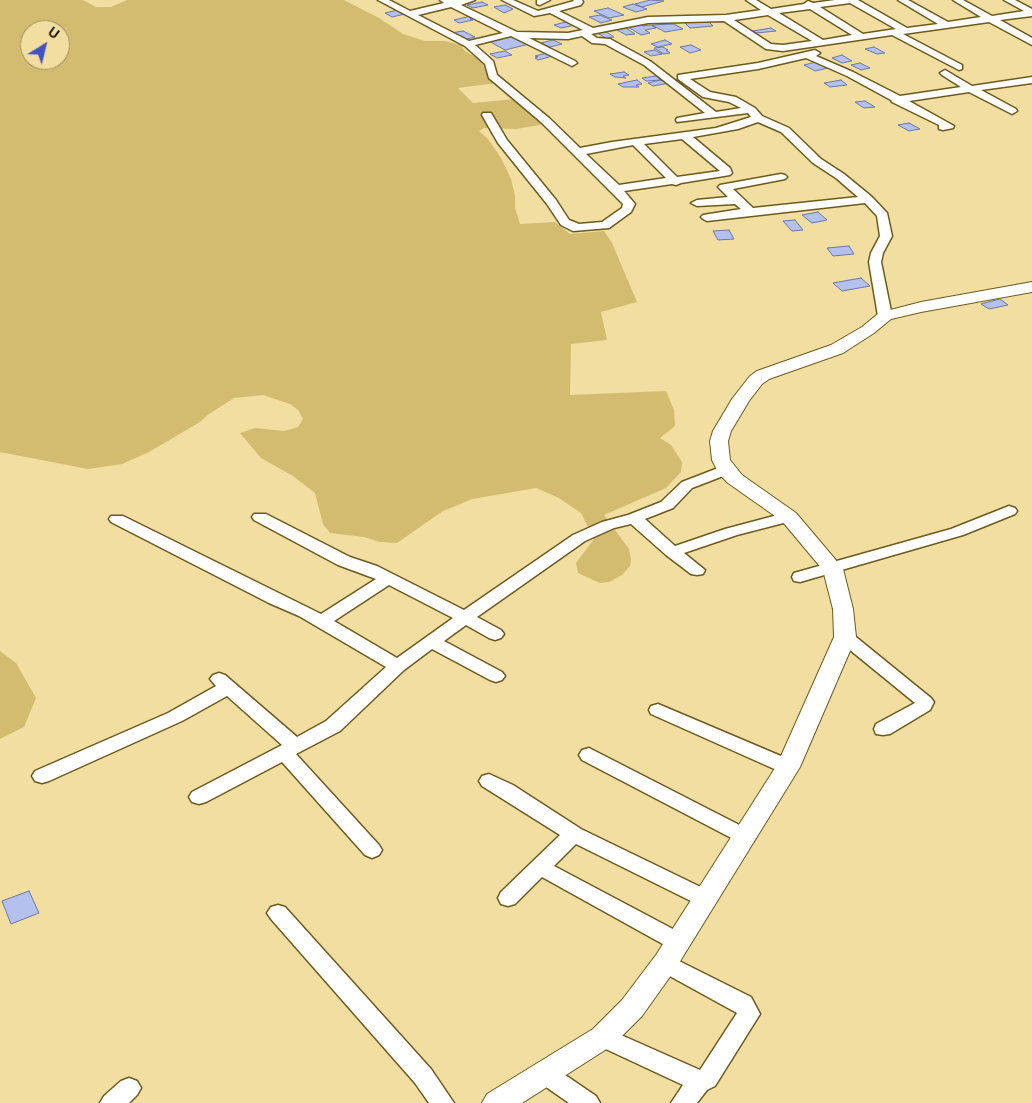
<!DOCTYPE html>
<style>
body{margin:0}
#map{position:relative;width:1032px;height:1103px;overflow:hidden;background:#f1dea0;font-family:Figtree,sans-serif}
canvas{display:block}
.north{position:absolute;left:20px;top:20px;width:50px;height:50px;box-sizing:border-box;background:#f1dea0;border:1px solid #9b8d60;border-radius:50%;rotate:36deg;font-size:14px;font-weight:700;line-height:20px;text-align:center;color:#1b1400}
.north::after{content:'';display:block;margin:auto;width:18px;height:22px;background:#4552c6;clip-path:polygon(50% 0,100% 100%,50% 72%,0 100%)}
</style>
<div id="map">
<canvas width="1032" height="1103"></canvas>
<div class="north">U</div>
</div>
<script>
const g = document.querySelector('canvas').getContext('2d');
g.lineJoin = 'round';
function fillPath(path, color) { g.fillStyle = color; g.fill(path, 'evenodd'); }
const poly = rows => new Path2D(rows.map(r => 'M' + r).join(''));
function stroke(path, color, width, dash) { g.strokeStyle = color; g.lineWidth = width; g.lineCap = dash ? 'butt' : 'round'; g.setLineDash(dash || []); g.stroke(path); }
fillPath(poly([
 [0,0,83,0,96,7,111,7,127,0,344,0,379,18,403,34,425,41,445,41,461,45,465,51,481,60,487,75,497,83,458,88,473,103,515,99,545,124,516,129,484,128,479,131,488,139,501,158,511,179,515,196,515,208,520,224,555,222,570,234,604,231,612,243,637,302,601,312,607,340,571,344,570,395,666,391,674,410,675,426,660,438,671,445,682,462,681,472,666,488,604,515,629,549,631,560,630,566,622,575,609,582,600,583,578,573,576,563,594,539,581,513,559,498,536,488,472,499,458,505,443,511,397,543,380,542,364,537,330,533,323,524,315,493,293,476,261,458,240,433,255,428,284,431,298,427,303,419,298,410,290,404,263,395,234,398,209,414,200,422,149,452,122,464,88,469,0,452],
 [30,30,60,30,60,60,30,60],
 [0,651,16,663,36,698,24,727,0,739]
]), '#d3bc6f');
const building = poly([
 [650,0,664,1,642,7,635,4,650,0],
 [482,2,488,5,473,8,467,5,482,2],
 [633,4,647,9,636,12,623,7,633,4],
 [505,5,513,9,504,13,494,7,505,5],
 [608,8,624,15,609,18,594,11,608,8],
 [398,10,405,14,392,17,385,13,398,10],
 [600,15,612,20,601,23,589,17,600,15],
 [471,16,474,18,470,19,473,20,459,23,454,20,471,16],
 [570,21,576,25,561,28,554,25,570,21],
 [684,22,709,22,713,26,690,28,684,22],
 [640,24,643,26,651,25,656,28,645,30,650,33,641,35,628,27,640,24],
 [674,24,683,29,665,32,652,25,674,24],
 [626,28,635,34,626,35,617,30,626,28],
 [771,28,776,31,757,33,753,31,771,28],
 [463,31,475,37,467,39,451,33,463,31],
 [605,31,614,37,606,38,597,33,605,31],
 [514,34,529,44,505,50,487,40,514,34],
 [553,40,562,44,550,47,541,43,553,40],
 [665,40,672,44,658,47,651,44,665,40],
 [691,45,701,50,690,53,680,47,691,45],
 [663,47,668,50,666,50,670,53,664,54,654,48,663,47],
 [874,47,885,53,877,54,865,49,874,47],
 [654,50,662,54,651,56,644,52,654,50],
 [505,51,512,55,497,58,490,54,505,51],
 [547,53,553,56,538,60,535,58,538,57,535,56,547,53],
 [842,55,852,61,842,63,832,58,842,55],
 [816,62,828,68,815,71,804,65,816,62],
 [860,63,870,68,861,70,851,65,860,63],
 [624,72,629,75,623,76,626,78,615,77,610,74,624,72],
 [656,76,661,80,646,81,642,78,656,76],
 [637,80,642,84,636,85,639,87,623,87,618,84,637,80],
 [660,80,670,83,653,86,648,83,660,80],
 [841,80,847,85,830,87,824,83,841,80],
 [865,101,875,107,864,108,855,102,865,101],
 [909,123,920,129,909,131,898,125,909,123],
 [818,212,827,220,812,223,802,215,818,212],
 [795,220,803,230,792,231,783,221,795,220],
 [729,230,734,239,718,240,713,231,729,230],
 [849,246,854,254,833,256,827,248,849,246],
 [861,278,870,286,842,291,833,283,861,278],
 [1000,299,1008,305,989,309,981,304,1000,299],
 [29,891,39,913,11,924,2,901,29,891]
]);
fillPath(building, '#b4c1ef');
stroke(building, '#6a77ab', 1);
const minor = poly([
 [378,0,389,0,410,11,444,3,440,0,475,0,461,5,517,32,568,33,583,30,550,13,534,16,502,0,513,0,538,11,574,1,573,0,582,0,583,2,581,5,559,11,593,28,648,17,726,15,761,10,746,0,756,0,771,9,804,4,808,1,813,3,835,0,858,0,907,28,938,24,898,0,908,0,948,22,981,17,953,0,963,0,992,16,1024,11,1004,0,1015,0,1032,9,1032,16,1000,20,1032,38,1032,45,989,22,903,34,962,65,962,69,959,70,892,35,783,51,766,49,724,21,648,23,591,34,597,38,610,39,650,61,716,112,741,108,729,102,703,97,678,79,678,75,758,63,815,50,820,53,816,56,853,72,900,96,961,87,942,75,940,73,945,70,972,86,1032,77,1032,83,981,90,1016,109,1017,111,1012,114,969,92,909,101,954,126,953,128,943,130,939,129,939,125,892,102,891,100,847,76,806,58,758,69,690,79,710,92,736,97,755,108,762,116,789,128,821,159,844,174,872,197,887,213,892,236,883,253,881,262,892,316,885,320,878,316,869,262,871,253,880,236,877,216,865,203,707,221,703,219,701,217,703,215,741,209,735,204,697,206,691,203,697,200,728,197,718,187,720,185,781,174,785,175,787,177,785,179,733,189,753,208,858,197,836,178,813,163,781,132,758,122,738,129,693,137,730,168,732,173,730,175,681,183,676,185,672,184,624,191,635,204,631,212,609,228,573,231,561,225,547,204,498,143,482,115,483,113,491,113,507,140,556,200,569,220,579,224,602,222,622,208,623,204,541,122,489,78,485,64,465,46,378,0],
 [850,3,896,29,863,34,820,7,850,3],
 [451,7,503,33,469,41,418,15,451,7],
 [810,9,852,35,823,40,779,13,810,9],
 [768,15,812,41,783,45,771,44,734,20,768,15],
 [511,36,572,66,577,63,575,61,529,38,568,39,582,36,592,43,605,44,644,65,705,113,677,118,676,120,677,122,748,113,751,117,716,128,612,142,580,148,549,118,497,75,493,61,475,45,511,36],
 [682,139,720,171,677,177,644,144,682,139],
 [633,145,666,178,619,185,586,154,633,145],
 [537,0,550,0,540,5,537,4,537,0],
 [726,465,731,467,734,470,731,473,692,488,673,508,645,519,675,546,725,529,789,512,795,514,797,517,795,520,737,535,684,553,705,570,703,574,697,575,691,574,666,555,631,524,614,528,585,541,477,617,501,630,504,634,501,638,495,640,489,638,466,625,444,641,502,672,505,676,502,680,496,682,490,680,432,649,404,670,340,731,296,754,379,845,382,850,379,855,372,858,365,855,282,762,206,802,199,804,192,802,189,797,192,792,282,745,227,696,182,721,49,781,42,783,35,781,32,776,35,771,168,713,216,686,210,679,213,675,219,673,225,675,297,737,326,721,386,667,299,616,269,603,111,522,109,519,111,516,123,516,321,614,376,579,338,565,254,520,252,517,254,514,266,514,350,557,377,566,464,610,573,535,602,522,628,515,661,502,682,482,726,465],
 [389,585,453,618,397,658,334,621,389,585],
 [1009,506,1015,508,1017,511,1015,514,963,535,800,582,794,581,792,577,794,573,951,529,1009,506],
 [845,631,851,633,931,698,934,702,930,710,890,734,883,735,876,734,874,729,876,724,915,703,839,641,836,637,839,633,845,631],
 [658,704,795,762,798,767,795,772,788,774,781,772,651,714,649,710,651,706,658,704],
 [589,748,753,832,756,837,753,842,746,844,739,842,582,760,579,755,582,750,589,748],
 [489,774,513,785,581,829,713,893,716,899,713,905,706,907,699,905,576,844,554,866,686,936,689,942,686,948,678,951,670,948,542,877,515,904,508,906,501,904,498,898,501,892,560,835,482,786,479,781,482,776,489,774],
 [278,905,285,907,431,1069,454,1103,429,1103,415,1083,271,919,267,913,271,907,278,905],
 [665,954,751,997,760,1014,715,1086,707,1090,697,1103,671,1103,683,1085,595,1044,592,1037,595,1030,603,1027,700,1070,737,1013,657,969,654,963,657,957,665,954],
 [544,1063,552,1066,596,1096,600,1103,569,1103,536,1080,532,1073,536,1066,544,1063],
 [129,1078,137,1081,141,1088,137,1095,129,1103,100,1103,104,1096,121,1081,129,1078]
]);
const tertiary = poly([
 [1032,282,1032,292,921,312,891,319,874,333,843,353,769,379,762,384,749,401,731,431,728,441,730,460,742,475,796,513,840,565,843,569,853,609,856,637,800,767,674,971,642,1016,613,1045,522,1103,482,1103,487,1094,593,1029,622,1000,656,955,777,765,834,637,833,609,823,570,782,521,728,483,719,474,712,460,710,441,713,431,732,399,750,376,757,371,831,345,862,327,879,313,921,302,1032,282]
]);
stroke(minor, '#6d5b1e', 3);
stroke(tertiary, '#6d5b1e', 2);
fillPath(minor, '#fff');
fillPath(tertiary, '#fff');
</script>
